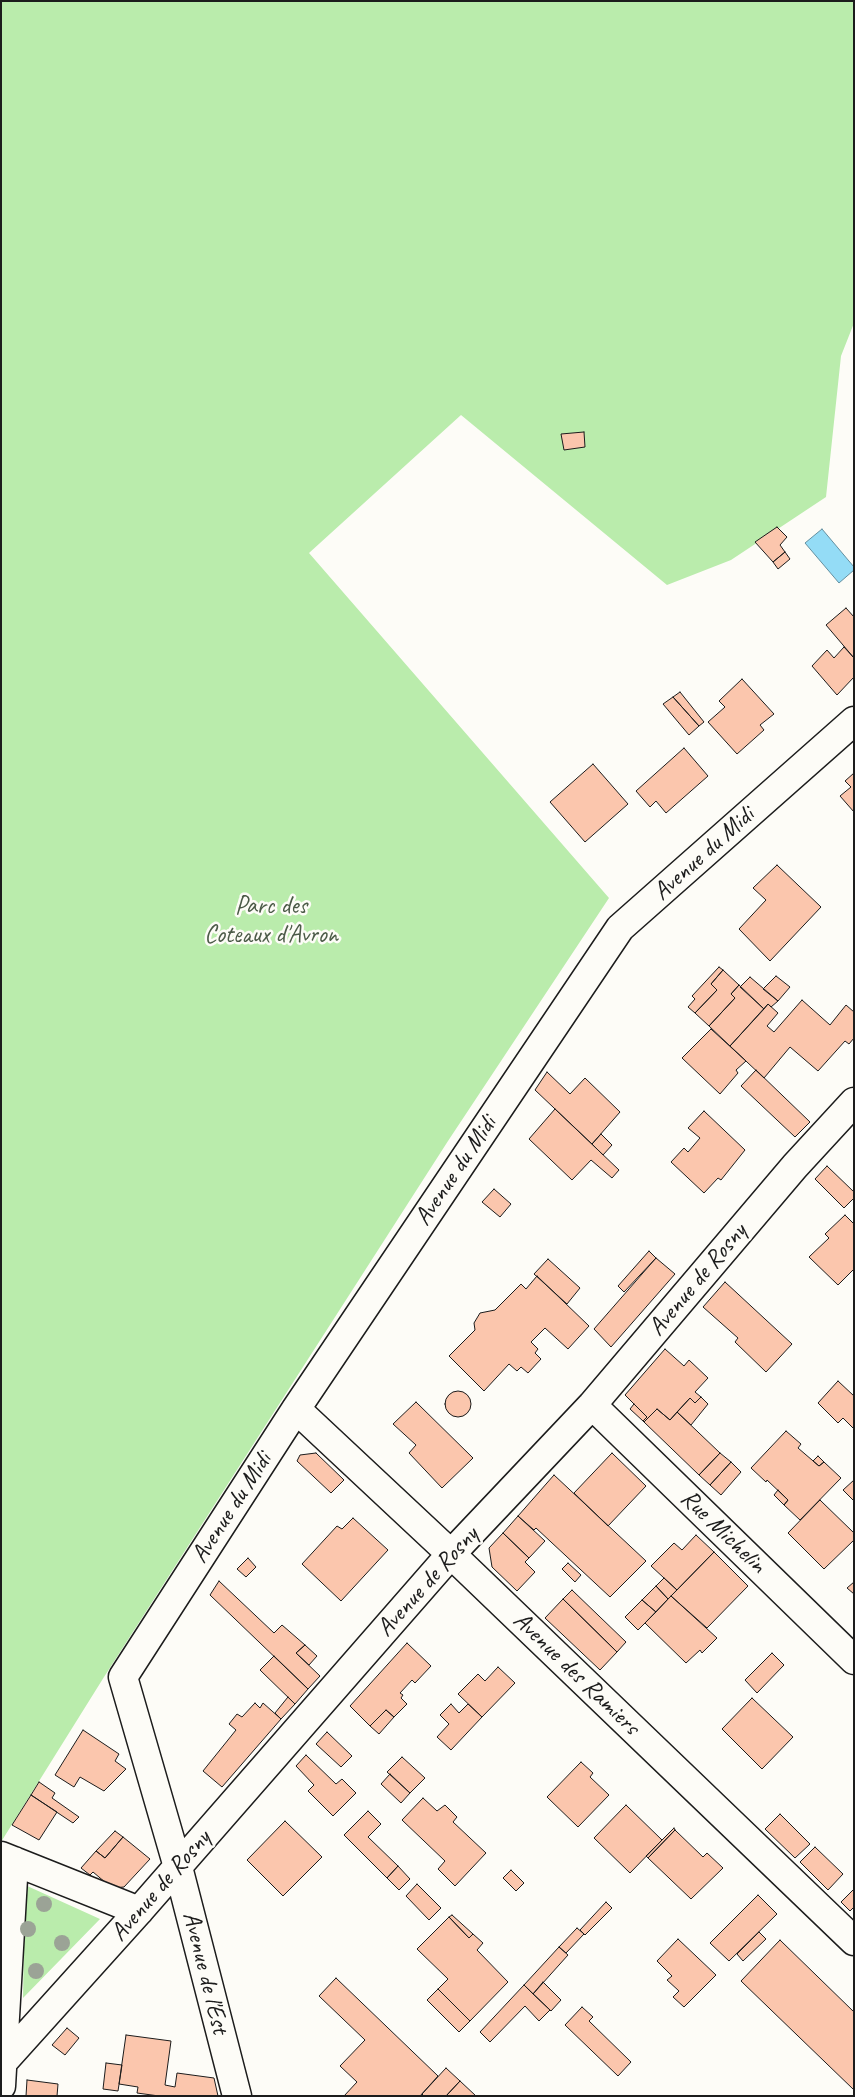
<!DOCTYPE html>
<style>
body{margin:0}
#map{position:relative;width:855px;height:2097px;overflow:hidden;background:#fdfcf7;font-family:Caveat,sans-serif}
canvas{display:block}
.frame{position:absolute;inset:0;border:2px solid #1c1c1c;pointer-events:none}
</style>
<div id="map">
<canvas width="855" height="2097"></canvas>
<div class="frame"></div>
</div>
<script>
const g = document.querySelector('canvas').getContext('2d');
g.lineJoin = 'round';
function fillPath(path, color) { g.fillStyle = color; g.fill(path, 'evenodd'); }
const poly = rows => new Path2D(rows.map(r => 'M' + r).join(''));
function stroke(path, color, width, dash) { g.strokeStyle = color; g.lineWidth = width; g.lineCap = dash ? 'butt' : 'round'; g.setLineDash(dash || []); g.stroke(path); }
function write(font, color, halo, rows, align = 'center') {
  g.font = font + ' Caveat,sans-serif'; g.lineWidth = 5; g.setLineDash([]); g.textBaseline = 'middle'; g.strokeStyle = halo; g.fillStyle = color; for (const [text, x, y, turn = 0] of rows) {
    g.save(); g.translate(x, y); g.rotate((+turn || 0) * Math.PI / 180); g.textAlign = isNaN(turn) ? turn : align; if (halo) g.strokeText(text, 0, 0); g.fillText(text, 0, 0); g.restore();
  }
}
fillPath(poly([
 [1,1,854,1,854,323,841,356,826,497,731,560,667,585,461,415,309,553,609,898,448,1141,104,1677,1,1842],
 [25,1885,100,1919,23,1998]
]), '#baecac');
const water = poly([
 [822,529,854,567,854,570,839,583,805,543,822,529]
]);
fillPath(water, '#94dcf6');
stroke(water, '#648f9f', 1);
const building = poly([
 [584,432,585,447,564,450,561,434,584,432],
 [777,527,787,537,780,545,785,552,773,562,755,542,777,527],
 [785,552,790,559,778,569,773,562,785,552],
 [846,608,854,617,854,658,826,625,846,608],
 [844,647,854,658,854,677,837,695,812,666,827,650,834,658,844,647],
 [742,679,774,714,760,725,764,730,737,754,708,722,725,707,719,701,742,679],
 [680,692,704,722,699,726,673,697,680,692],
 [673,697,699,726,689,735,663,704,673,697],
 [684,748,708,776,666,813,656,801,650,807,636,791,684,748],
 [593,764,628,804,585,842,550,802,593,764],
 [854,773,854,812,840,796,851,787,845,781,854,773],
 [777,865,821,907,770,961,739,929,766,900,753,888,777,865],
 [719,967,723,970,711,984,717,990,695,1013,688,1007,695,999,692,996,719,967],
 [723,970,739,985,731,994,735,998,709,1026,695,1013,717,990,711,984,723,970],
 [776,976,790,987,778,1001,763,989,776,976],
 [750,977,778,1001,771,1007,768,1004,764,1009,740,987,750,977],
 [739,985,764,1009,730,1046,709,1026,735,998,731,994,739,985],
 [802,1000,830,1025,846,1005,854,1012,854,1038,849,1044,845,1041,818,1071,790,1047,764,1078,730,1046,768,1004,778,1013,767,1026,774,1032,802,1000],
 [711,1029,746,1061,736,1070,738,1073,720,1094,682,1058,711,1029],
 [756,1070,810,1122,795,1137,741,1086,756,1070],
 [547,1072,570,1094,585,1078,620,1112,592,1144,535,1090,547,1072],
 [555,1109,619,1170,612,1178,591,1160,572,1180,529,1139,555,1109],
 [704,1111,745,1150,721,1180,718,1178,704,1193,671,1162,684,1148,688,1152,700,1138,688,1128,704,1111],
 [601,1134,612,1145,603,1155,592,1144,601,1134],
 [827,1166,854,1192,854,1198,844,1208,815,1179,827,1166],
 [494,1189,511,1204,500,1217,482,1202,494,1189],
 [845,1215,854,1224,854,1269,838,1285,809,1257,829,1238,825,1234,845,1215],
 [649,1251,656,1258,624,1292,618,1286,649,1251],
 [656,1258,675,1274,611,1347,594,1329,656,1258],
 [548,1259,580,1288,567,1304,534,1274,548,1259],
 [537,1276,589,1326,568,1349,545,1328,531,1342,538,1349,535,1353,541,1359,528,1373,521,1367,517,1371,509,1364,484,1391,449,1356,475,1330,474,1323,480,1313,495,1310,521,1284,526,1289,537,1276],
 [725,1282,792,1344,766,1372,735,1342,738,1338,703,1307,725,1282],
 [665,1349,684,1366,689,1360,708,1378,695,1392,701,1397,695,1403,690,1398,670,1420,657,1409,644,1422,643,1421,647,1417,625,1395,665,1349],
 [838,1381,854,1396,854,1429,843,1418,838,1423,818,1403,838,1381],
 '445 1404a13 13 0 1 1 26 0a13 13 0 1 1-26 0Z',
 [701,1397,708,1404,691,1425,677,1412,690,1398,695,1403,701,1397],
 [416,1402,473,1458,442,1488,409,1453,416,1445,393,1424,416,1402],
 [634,1404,647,1417,643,1421,630,1409,634,1404],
 [657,1409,670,1420,677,1412,720,1453,699,1475,644,1422,657,1409],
 [786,1431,801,1444,798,1448,819,1466,824,1462,841,1478,800,1520,784,1505,788,1500,767,1480,766,1482,751,1468,786,1431],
 [316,1453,344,1480,331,1493,297,1461,300,1455,316,1453],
 [612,1453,646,1486,608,1526,574,1493,612,1453],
 [720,1453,731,1462,710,1485,699,1475,720,1453],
 [818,1456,824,1462,819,1466,813,1461,818,1456],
 [731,1462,741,1472,721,1495,710,1485,731,1462],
 [554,1475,646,1561,610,1597,536,1528,534,1530,518,1516,554,1475],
 [854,1480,854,1501,843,1490,854,1480],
 [778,1490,788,1500,784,1505,774,1495,778,1490],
 [820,1500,854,1533,854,1540,824,1569,788,1533,820,1500],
 [518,1516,545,1541,529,1558,503,1533,518,1516],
 [353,1518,388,1550,341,1601,302,1564,337,1526,342,1529,353,1518],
 [503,1533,529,1558,525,1562,535,1572,517,1591,492,1567,489,1548,503,1533],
 [696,1535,714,1552,677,1590,651,1566,674,1543,682,1550,696,1535],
 [714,1552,748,1586,707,1628,671,1596,714,1552],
 [248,1558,256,1567,246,1577,237,1569,248,1558],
 [568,1563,581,1575,575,1582,562,1569,568,1563],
 [664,1578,677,1590,668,1599,656,1586,664,1578],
 [219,1581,274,1633,282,1625,305,1645,296,1653,320,1676,308,1689,210,1595,219,1581],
 [854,1582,854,1594,847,1588,854,1582],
 [656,1586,668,1599,656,1612,642,1600,656,1586],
 [572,1590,626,1642,617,1652,563,1599,572,1590],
 [671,1596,717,1638,702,1653,700,1650,686,1663,645,1623,671,1596],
 [563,1599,617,1652,600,1670,545,1618,563,1599],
 [642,1600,656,1612,638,1630,625,1617,642,1600],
 [407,1643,431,1666,415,1683,412,1680,400,1693,403,1695,401,1698,407,1704,394,1717,386,1710,370,1726,350,1706,407,1643],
 [305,1645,317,1656,309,1665,296,1653,305,1645],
 [772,1653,784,1665,757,1693,745,1680,772,1653],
 [274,1656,308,1689,295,1704,260,1670,274,1656],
 [498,1667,515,1683,482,1717,458,1694,478,1674,485,1681,498,1667],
 [288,1697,295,1704,281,1719,275,1713,288,1697],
 [752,1698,793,1737,762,1769,722,1729,752,1698],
 [255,1703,260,1708,263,1703,281,1719,222,1787,203,1771,236,1730,229,1724,237,1714,242,1717,255,1703],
 [451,1704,459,1713,468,1704,482,1717,451,1750,437,1737,449,1724,440,1715,451,1704],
 [386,1710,394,1717,379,1734,370,1726,386,1710],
 [83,1730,119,1754,115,1761,126,1769,104,1791,80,1777,74,1787,55,1775,83,1730],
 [327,1732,352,1756,341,1767,316,1744,327,1732],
 [306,1755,336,1784,342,1779,356,1793,333,1816,308,1791,314,1785,296,1766,306,1755],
 [402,1757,425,1778,410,1793,387,1772,402,1757],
 [581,1762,593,1773,590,1777,609,1795,578,1827,547,1797,581,1762],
 [390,1774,410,1793,401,1803,381,1784,390,1774],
 [39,1782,55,1793,52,1798,79,1817,73,1823,31,1795,39,1782],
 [31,1795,57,1812,39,1840,12,1825,31,1795],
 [423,1798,437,1811,445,1805,457,1817,453,1822,486,1853,455,1886,438,1869,445,1861,402,1820,423,1798],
 [626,1805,662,1840,630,1873,594,1838,626,1805],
 [368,1811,381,1824,368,1837,398,1866,387,1878,344,1835,368,1811],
 [780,1814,810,1844,795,1858,765,1829,780,1814],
 [285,1821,322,1857,283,1896,247,1860,285,1821],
 [674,1828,675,1830,648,1858,646,1856,674,1828],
 [675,1830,703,1857,707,1853,723,1868,691,1899,648,1858,675,1830],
 [115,1831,123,1837,105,1858,96,1851,115,1831],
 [123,1837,150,1859,124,1887,112,1888,93,1872,90,1875,81,1868,96,1851,105,1858,123,1837],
 [815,1847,843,1874,828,1890,800,1862,815,1847],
 [398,1866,410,1879,399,1890,387,1878,398,1866],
 [511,1870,524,1883,516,1891,503,1878,511,1870],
 [417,1884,441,1908,429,1920,406,1896,417,1884],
 [854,1889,854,1907,850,1911,841,1902,854,1889],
 [758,1895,777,1914,729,1961,710,1943,758,1895],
 [606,1902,612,1908,585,1935,580,1930,606,1902],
 [452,1915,473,1934,469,1938,449,1917,452,1915],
 [449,1917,469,1938,473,1934,483,1943,477,1950,508,1982,470,2021,438,1989,448,1979,417,1949,449,1917],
 [577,1928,584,1934,566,1953,559,1947,577,1928],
 [759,1932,766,1939,743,1961,737,1954,759,1932],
 [678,1939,716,1975,684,2007,673,1997,679,1991,667,1980,672,1976,657,1961,678,1939],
 [780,1940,854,2012,854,2090,741,1981,780,1940],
 [559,1947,568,1955,533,1994,524,1985,559,1947],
 [336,1978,438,2076,420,2096,344,2096,357,2082,340,2066,365,2040,319,1996,336,1978],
 [543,1982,561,2000,551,2011,533,1994,543,1982],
 [524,1985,550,2010,539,2021,525,2006,490,2042,480,2032,524,1985],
 [438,1989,470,2021,459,2032,427,2000,438,1989],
 [582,2007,593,2017,589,2021,631,2062,618,2076,565,2025,582,2007],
 [67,2028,79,2038,65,2055,52,2045,67,2028],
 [126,2035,171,2041,165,2085,175,2087,177,2073,214,2078,218,2096,159,2096,137,2093,138,2087,119,2084,126,2035],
 [106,2063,122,2065,118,2091,103,2089,106,2063],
 [446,2068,460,2081,446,2096,424,2096,422,2094,446,2068],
 [27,2080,58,2084,57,2096,26,2096,27,2080],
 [460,2081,476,2096,446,2096,460,2081]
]);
fillPath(building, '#fbc6ad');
stroke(building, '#1c1c1c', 1);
const minor = poly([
 [592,1405,854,1660],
 [296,1409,451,1554,854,1941],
 [1,1856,139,1911],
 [3,2062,139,1911,451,1554,592,1405,795,1166,854,1102],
 [1,2086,14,1861],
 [237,2096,178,1867,123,1677,296,1409,620,928,854,721]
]);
stroke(minor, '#1c1c1c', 31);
stroke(minor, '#fdfcf7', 28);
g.fillStyle = '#9ba396';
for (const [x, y] of [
 [44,1904],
 [28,1929],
 [62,1943],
 [36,1971]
]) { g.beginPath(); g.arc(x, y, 8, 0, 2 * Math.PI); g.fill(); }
write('25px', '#1c1c1c', '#fdfcf7', [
 ["Avenue du Midi",704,854,-42],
 ["Avenue du Midi",456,1171,-56],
 ["Avenue de Rosny",698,1280,-50],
 ["Avenue du Midi",232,1508,-57],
 ["Rue Michelin",723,1532,44],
 ["Avenue de Rosny",428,1582,-48],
 ["Avenue des Ramiers",576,1674,44],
 ["Avenue de Rosny",161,1886,-49],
 ["Avenue de l'Est",205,1973,76]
]);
write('25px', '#4b5a47', '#fdfcf7', [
 ["Parc des",271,906],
 ["Coteaux d'Avron",271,935]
]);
</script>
